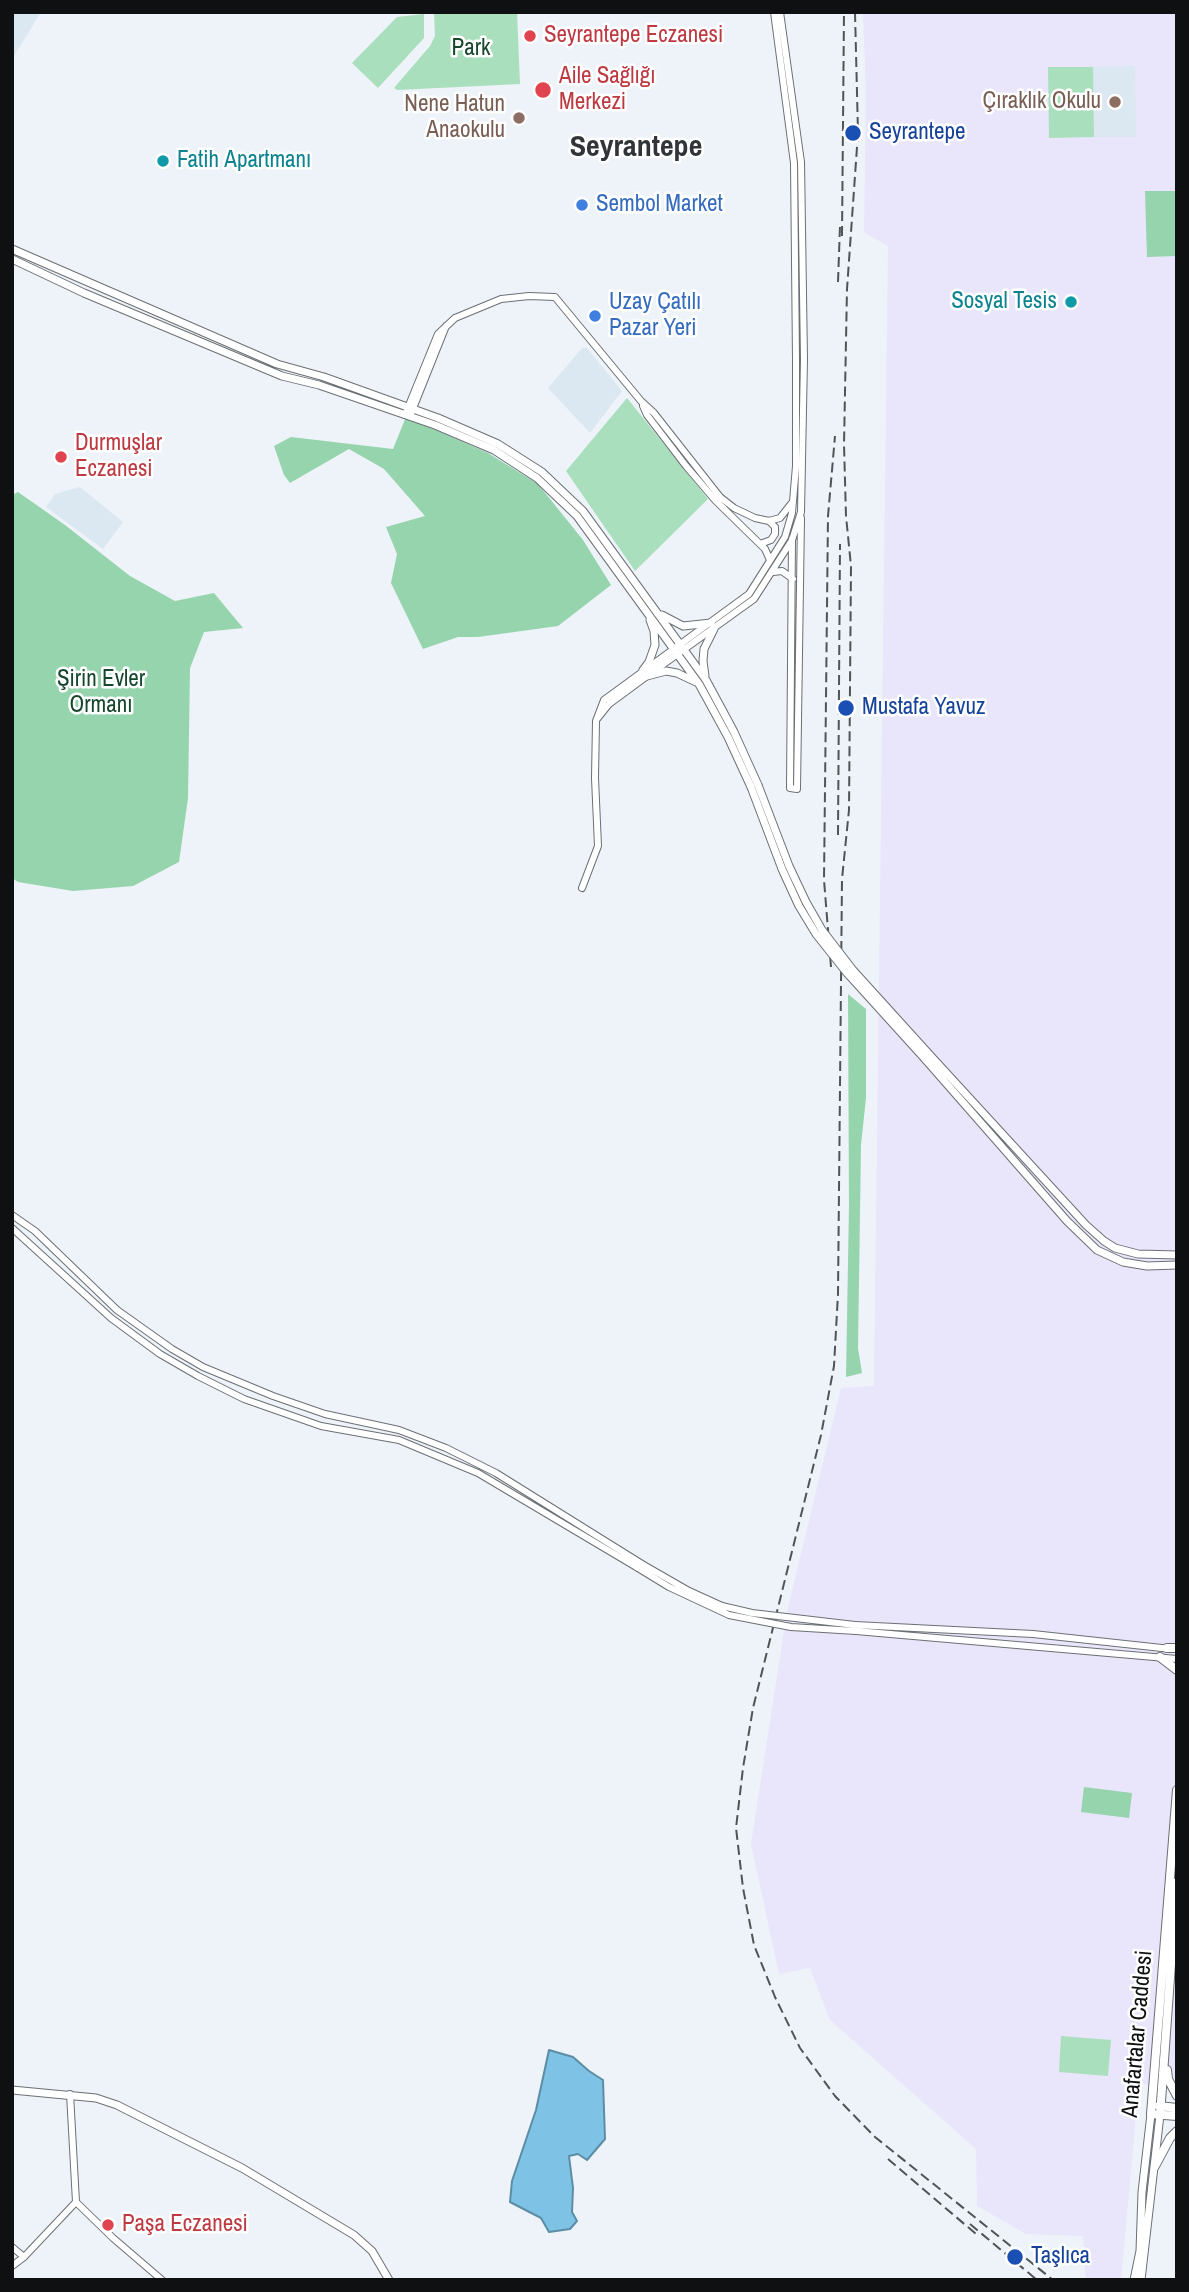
<!DOCTYPE html>
<meta charset="utf-8">
<style>
body{margin:0}
#map{position:relative;width:1189px;height:2292px;overflow:hidden;background:#edf3f8;font-family:"Archivo Narrow",sans-serif}
canvas{display:block}
.frame{position:absolute;inset:0;border:14px solid #0e1011;pointer-events:none}
</style>
<div id="map">
<canvas width="1189" height="2292"></canvas>
<div class="frame"></div>
</div>
<script>
const g = document.querySelector('canvas').getContext('2d');
g.lineJoin = 'round';
function fillPath(path, color) { g.fillStyle = color; g.fill(path, 'evenodd'); }
const poly = rows => new Path2D(rows.map(r => 'M' + r).join(''));
function stroke(path, color, width, dash) { g.strokeStyle = color; g.lineWidth = width; g.lineCap = dash ? 'butt' : 'round'; g.setLineDash(dash || []); g.stroke(path); }
function write(font, color, halo, rows, align = 'center') {
  g.font = font + ' "Archivo Narrow",sans-serif'; g.lineWidth = 5; g.setLineDash([]); g.textBaseline = 'middle'; g.strokeStyle = halo; g.fillStyle = color; for (const [text, x, y, turn = 0] of rows) {
    g.save(); g.translate(x, y); g.rotate((+turn || 0) * Math.PI / 180); g.textAlign = isNaN(turn) ? turn : align; if (halo) g.strokeText(text, 0, 0); g.fillText(text, 0, 0); g.restore();
  }
}
fillPath(poly([
 [863,12,1177,12,1177,2091,1139,2083,1121,2280,1086,2280,1083,2236,1026,2234,977,2206,976,2149,830,2020,810,1968,779,1974,751,1844,787,1612,841,1388,874,1386,888,246,864,232,866,94]
]), '#e9e5fb');
fillPath(poly([
 [12,12,41,12,14,56,12,55],
 [1135,66,1136,137,1094,137,1093,67],
 [583,347,587,348,622,391,590,433,548,388],
 [80,487,123,522,103,549,46,507,55,494]
]), '#dbe7f1');
fillPath(poly([
 [434,12,517,12,520,84,397,90,394,88,430,46,435,36],
 [424,14,424,38,378,88,352,63,397,17],
 [1048,67,1093,67,1094,137,1049,138],
 [627,398,708,499,635,571,566,471],
 [1061,2036,1111,2040,1108,2076,1059,2072]
]), '#aadfbd');
fillPath(poly([
 [1145,191,1177,191,1177,256,1147,257],
 [406,417,488,453,538,484,583,540,611,585,558,626,478,637,458,637,423,649,391,583,397,554,386,527,425,516,384,469,349,449,290,483,284,475,274,446,291,437,393,449],
 [18,492,65,525,130,576,175,601,214,593,243,628,204,632,190,668,188,798,179,862,133,886,73,891,18,882,12,878,12,495],
 [848,994,866,1009,866,1098,861,1145,858,1348,862,1373,846,1377,849,1205],
 [1084,1787,1132,1793,1129,1818,1081,1812]
]), '#96d4ad');
const water = poly([
 [549,2050,573,2057,589,2071,603,2080,605,2139,587,2160,578,2154,569,2156,573,2188,572,2212,577,2221,570,2229,549,2232,541,2218,510,2202,512,2181,536,2110,549,2050]
]);
fillPath(water, '#7ec3e5');
stroke(water, '#5c8da5', 2);
const tertiary = poly([
 [643,406,647,415,686,466,715,500,765,549,770,560],
 [405,415,438,334,455,318,501,299,529,296,555,297,641,401,654,413,720,497,734,508,755,518,769,521,780,518,791,504],
 [410,416,446,326],
 [792,539,790,788,797,789],
 [760,544,771,540,775,534,775,527,769,521],
 [773,572,782,571,793,579],
 [597,719,609,704,647,676,754,599,792,540,801,512,804,359,801,162,780,12],
 [797,789,801,518],
 [582,888,598,846,595,778,596,721,604,700,749,594,785,537,792,513,796,466,796,360,794,163,774,12],
 [12,1215,35,1231,117,1310,172,1349,203,1367,273,1396,325,1414,399,1430,446,1448,496,1473,642,1564],
 [12,1228,111,1318,160,1354,198,1376,244,1399,321,1426,399,1440,478,1473,638,1568],
 [855,1625,1033,1634,1171,1649],
 [856,1631,1177,1659],
 [70,2094,76,2202,113,2238,162,2280],
 [12,2247,24,2257],
 [12,2266,24,2257,76,2202]
]);
const secondary = poly([
 [12,249,277,364,324,377,438,418,498,444,542,472,583,511,706,680,734,732,758,785],
 [12,259,84,293,282,376,319,385,435,425,494,450,537,478,577,516,699,684,728,737,751,787],
 [662,615,683,626,711,623],
 [643,670,649,662,655,645,654,631,650,620],
 [647,676,666,671,677,673,696,682],
 [705,676,703,661,704,649,714,629],
 [929,1054,1086,1225,1104,1241,1115,1248,1138,1254,1177,1255],
 [925,1059,1067,1221,1097,1250,1123,1262,1147,1266,1177,1265],
 [12,2090,96,2098,117,2105,242,2168,354,2235,372,2251,389,2280],
 [1134,2280,1140,2251,1142,2192,1151,2114],
 [1141,2280,1160,2115]
]);
const primary = poly([
 [1167,1648,1177,1648],
 [1160,1657,1177,1670],
 [1177,1790,1151,2114,1177,2116],
 [1167,2070,1168,2079,1177,2096],
 [1159,2106,1177,2108],
 [1160,2115,1177,1882],
 [1155,2166,1170,2138,1177,2131]
]);
stroke(tertiary, '#6b7074', 8);
stroke(secondary, '#6b7074', 9);
stroke(primary, '#6b7074', 10);
stroke(tertiary, '#fff', 6);
stroke(secondary, '#fff', 7);
stroke(primary, '#fff', 8);
stroke(poly([
 [855,12,858,133,847,289,844,445,846,516,851,566,849,810,842,879,838,1294,834,1366,821,1435,753,1708,743,1768,736,1828,743,1888,754,1945,775,1997,800,2048,835,2096,875,2137,1053,2280],
 [842,236,844,12],
 [838,282,840,226],
 [838,835,840,544],
 [831,967,824,880,828,516,835,436],
 [888,2159,976,2234],
 [970,2224,1037,2280]
]), '#515456', 2, [10, 5]);
const tertiaryBridge = poly([
 [642,1564,689,1591,722,1606,752,1613,855,1625],
 [638,1568,669,1587,729,1615,791,1627,856,1631]
]);
const secondaryBridge = poly([
 [758,785,789,866,806,902,822,930,852,969,929,1054],
 [751,787,782,869,799,906,816,934,847,973,925,1059]
]);
stroke(tertiaryBridge, '#6b7074', 8, []);
stroke(secondaryBridge, '#6b7074', 9, []);
stroke(tertiaryBridge, '#fff', 6);
stroke(secondaryBridge, '#fff', 7);
for (const [x, y, r, color] of [
 [530,36,7,"#e0444e"],
 [543,90,9,"#e0444e"],
 [1115,102,7,"#8d6e63"],
 [519,118,7,"#8d6e63"],
 [853,133,9,"#1a4fb4"],
 [163,161,7,"#0f9aa8"],
 [582,205,7,"#3f7fe0"],
 [1071,302,7,"#0f9aa8"],
 [595,316,7,"#3f7fe0"],
 [61,457,7,"#e0444e"],
 [846,708,9,"#1a4fb4"],
 [108,2225,7,"#e0444e"],
 [1015,2257,9,"#1a4fb4"]
]) { const dot = new Path2D(); dot.arc(x, y, r, 0, 2 * Math.PI); g.fillStyle = color; g.fill(dot); stroke(dot, '#fff', 2.5); }
write('23px', '#be3a42', '#fff', [
 ["Seyrantepe Eczanesi",544,36],
 ["Aile Sağlığı",559,77],
 ["Merkezi",559,103],
 ["Durmuşlar",75,444],
 ["Eczanesi",75,470],
 ["Paşa Eczanesi",122,2225]
], 'left');
write('23px', '#17472d', '#fff', [
 ["Park",471,49],
 ["Şirin Evler",101,680],
 ["Ormanı",101,706]
]);
write('23px', '#785e54', '#fff', [
 ["Çıraklık Okulu",1101,102],
 ["Nene Hatun",505,105],
 ["Anaokulu",505,131]
], 'right');
write('23px', '#164399', '#fff', [
 ["Seyrantepe",869,133],
 ["Mustafa Yavuz",862,708],
 ["Taşlıca",1031,2257]
], 'left');
write('23px', '#0d838f', '#fff', [
 ["Fatih Apartmanı",177,161],
 ["Sosyal Tesis",1057,302,"right"]
], 'left');
write('23px', '#366cbe', '#fff', [
 ["Sembol Market",596,205],
 ["Uzay Çatılı",609,303],
 ["Pazar Yeri",609,329]
], 'left');
write('23px', '#0e1011', '#fff', [
 ["Anafartalar Caddesi",1138,2034,-85]
]);
write('bold 30px', '#313539', '#fff', [
 ["Seyrantepe",636,148]
]);
</script>
